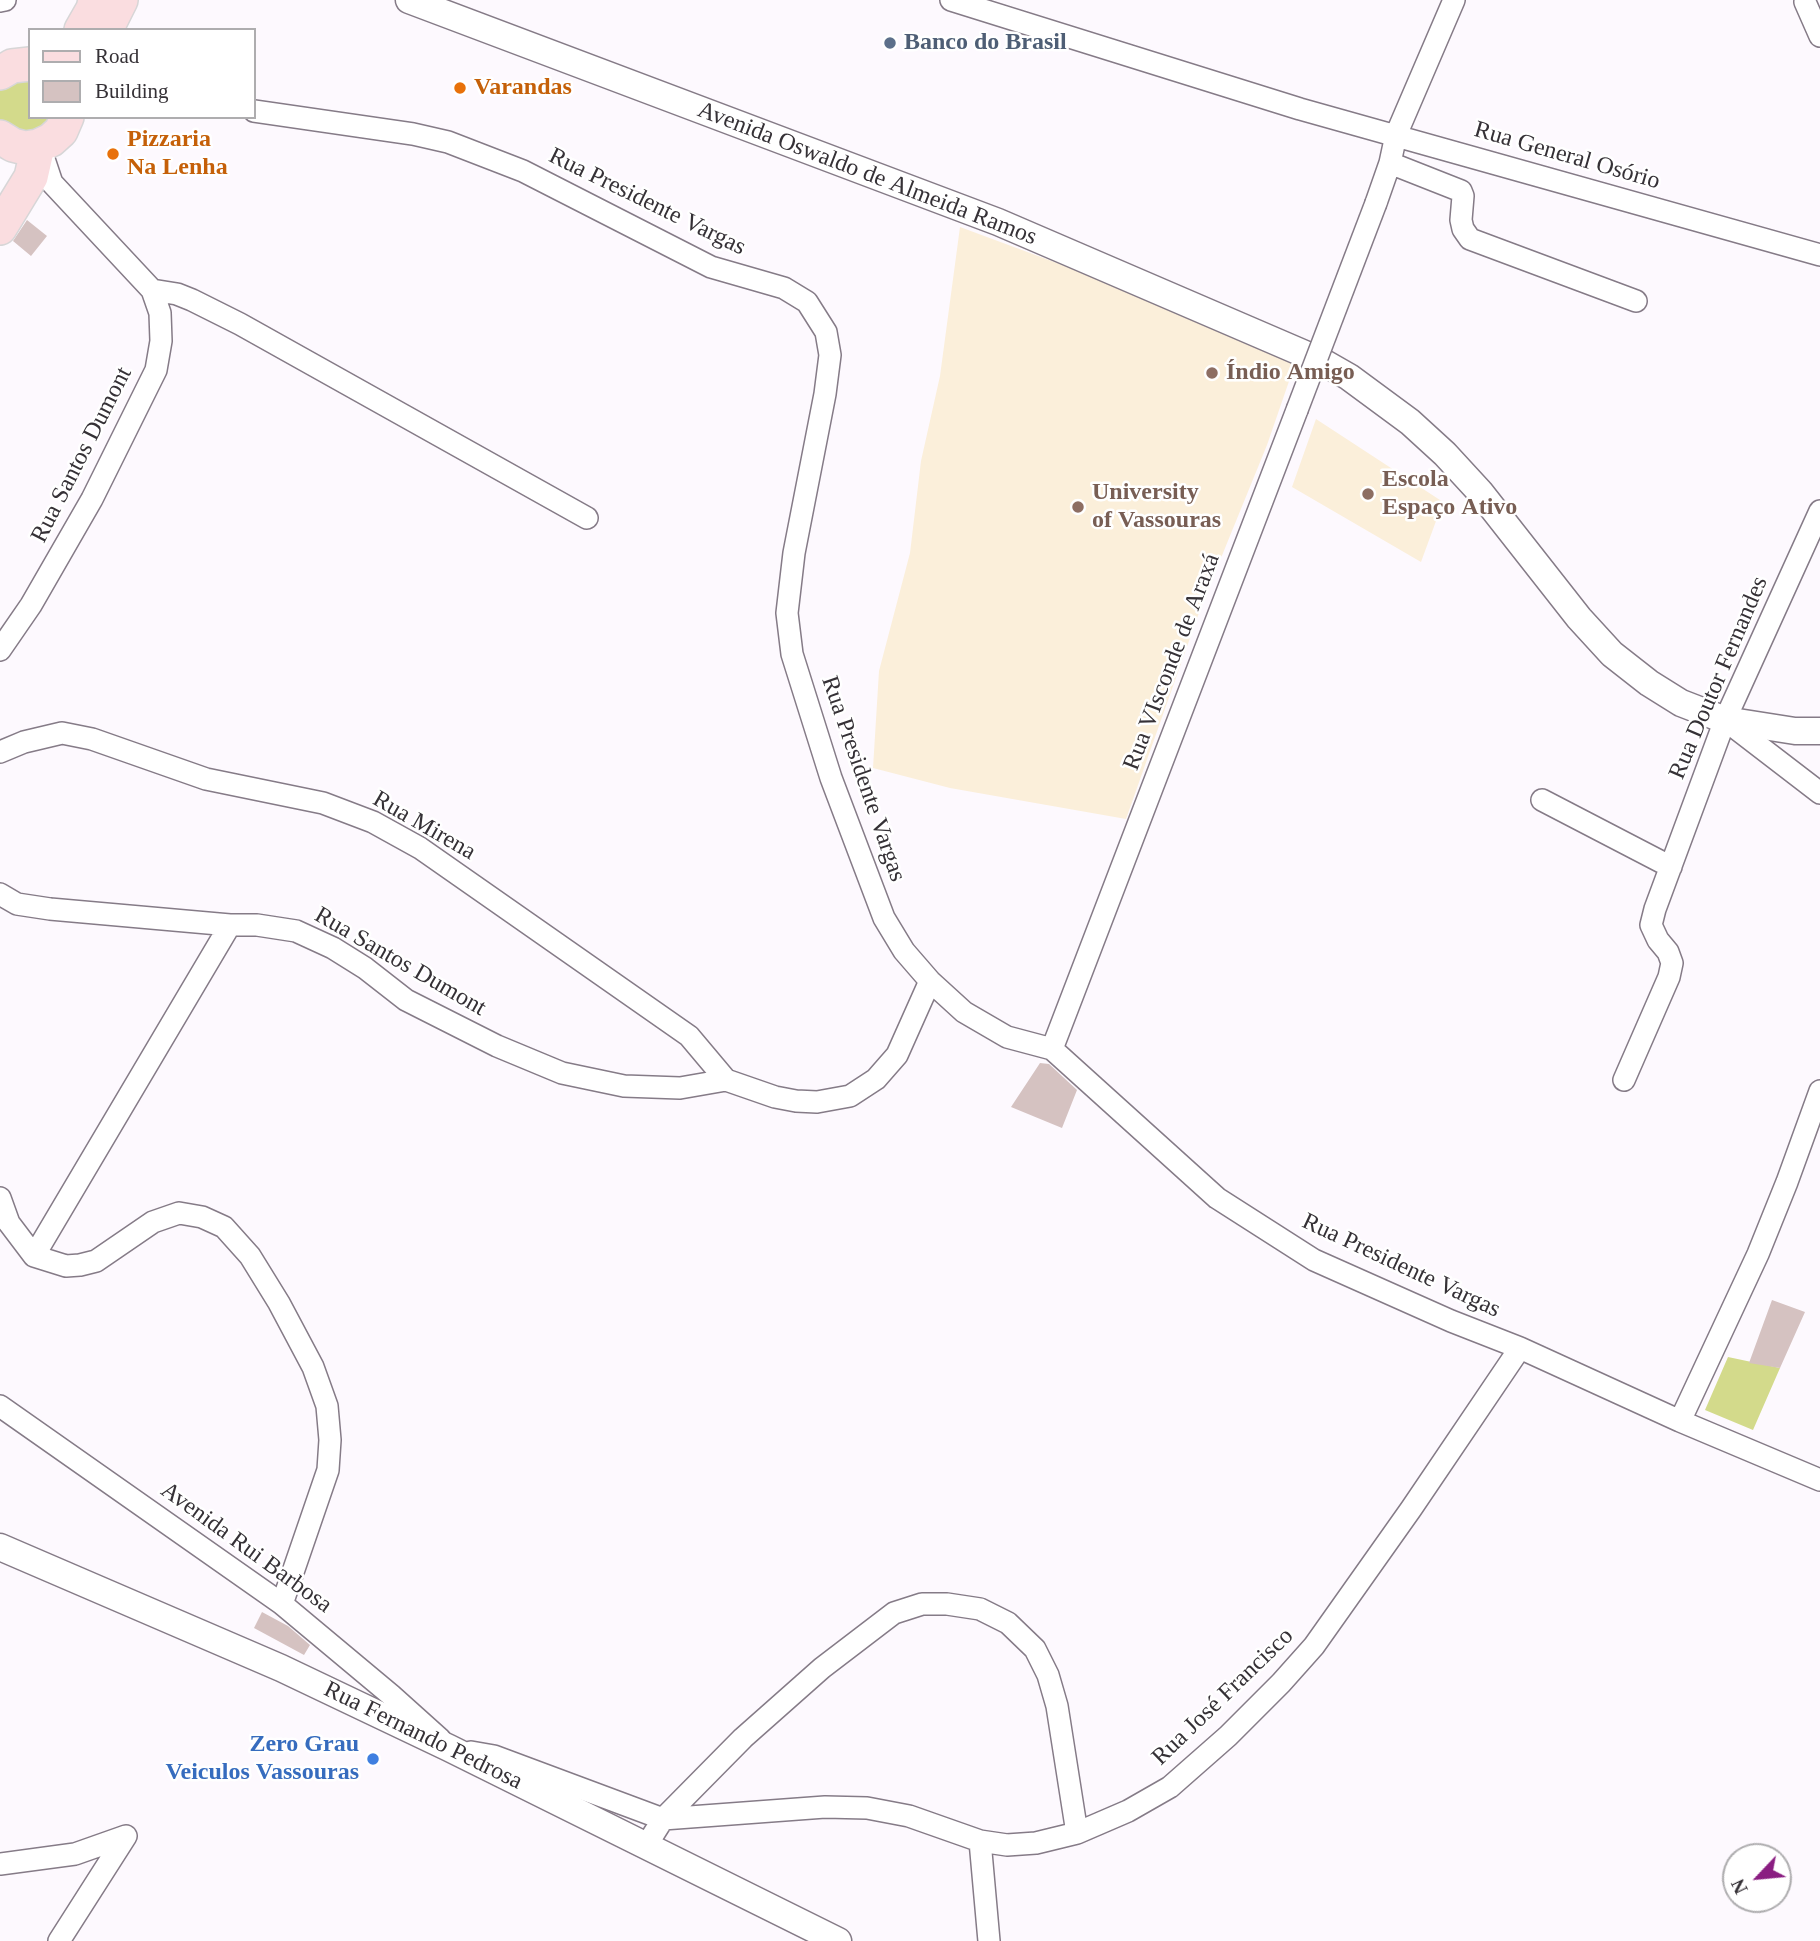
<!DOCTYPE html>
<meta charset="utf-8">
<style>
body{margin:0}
#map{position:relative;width:1820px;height:1941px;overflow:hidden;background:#fdf9fe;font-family:"Times New Roman",serif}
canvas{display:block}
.legend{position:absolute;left:28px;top:28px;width:228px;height:91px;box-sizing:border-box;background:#fff;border:2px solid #aeadaf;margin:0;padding:9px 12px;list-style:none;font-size:21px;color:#353136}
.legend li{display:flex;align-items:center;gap:14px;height:35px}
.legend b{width:35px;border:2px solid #aeadaf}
.north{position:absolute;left:1722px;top:1843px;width:70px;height:70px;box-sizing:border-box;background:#fff;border:2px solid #aeadaf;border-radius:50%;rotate:244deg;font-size:19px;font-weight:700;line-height:28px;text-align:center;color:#353136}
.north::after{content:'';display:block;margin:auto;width:24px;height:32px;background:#8a1d81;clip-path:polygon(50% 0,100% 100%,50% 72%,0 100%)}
</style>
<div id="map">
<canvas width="1820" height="1941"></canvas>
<ul class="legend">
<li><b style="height:9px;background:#fadde0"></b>Road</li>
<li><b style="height:19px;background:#d5c2c1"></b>Building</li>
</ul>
<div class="north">N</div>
</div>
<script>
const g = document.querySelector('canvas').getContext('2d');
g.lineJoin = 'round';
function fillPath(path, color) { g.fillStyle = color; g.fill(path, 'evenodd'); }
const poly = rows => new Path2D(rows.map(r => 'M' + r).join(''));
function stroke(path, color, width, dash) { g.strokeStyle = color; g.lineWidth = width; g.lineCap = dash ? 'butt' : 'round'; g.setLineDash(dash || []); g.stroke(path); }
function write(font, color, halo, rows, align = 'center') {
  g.font = font + ' "Times New Roman",serif'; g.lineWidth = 5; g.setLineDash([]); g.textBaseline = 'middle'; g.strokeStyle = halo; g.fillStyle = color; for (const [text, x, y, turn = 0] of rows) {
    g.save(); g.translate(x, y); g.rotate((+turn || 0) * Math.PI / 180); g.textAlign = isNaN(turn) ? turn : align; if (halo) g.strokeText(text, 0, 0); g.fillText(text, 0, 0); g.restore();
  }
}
fillPath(poly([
 [960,227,1162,302,1296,361,1267,445,1201,607,1126,819,950,788,873,768,879,671,910,553,921,461,940,376],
 [1316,419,1443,502,1421,562,1292,487]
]), '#fbefda');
fillPath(poly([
 [30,70,30,117,57,117,38,138,0,129,0,81],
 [1728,1357,1780,1368,1753,1430,1705,1410]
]), '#d3da8b');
fillPath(poly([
 [27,220,47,236,31,256,13,241],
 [1040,1063,1049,1064,1077,1090,1062,1128,1011,1107],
 [1772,1300,1805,1312,1780,1368,1749,1363],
 [262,1612,288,1626,310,1645,304,1655,254,1628]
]), '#d5c2c1');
const minor = poly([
 [951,0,1300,109,1820,255],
 [0,1,5,0],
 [1805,2,1820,36],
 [254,111,413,134,448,142,523,171,711,267,784,288,807,302,826,332,830,355,825,394,794,553,787,613,792,654,831,778,884,918,904,951,930,981,964,1012,1007,1037,1052,1049,1217,1198,1314,1260,1451,1321,1520,1348,1680,1421,1820,1480],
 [1390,163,1461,191,1463,196,1461,220,1463,229,1470,239,1636,301],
 [1376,203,1390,163,1396,135,1454,0],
 [152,290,177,294,192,300,240,324,587,518],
 [0,650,31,605,92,499,156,370,161,341,160,313,152,290,52,183,40,147],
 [1725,720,1820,793],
 [0,752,24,742,62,733,92,739,206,779,323,803,373,822,420,848,689,1036,726,1080],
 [1542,800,1671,867],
 [0,894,17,904,50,909,230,925,257,925,296,931,333,948,365,968,406,1000,497,1046,562,1073,624,1086,680,1088,726,1080,775,1097,796,1101,817,1102,850,1096,876,1079,897,1055,930,981],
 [1052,1049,1297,410],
 [1624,1080,1669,977,1672,963,1668,952,1658,940,1651,925,1655,909,1725,720,1820,511],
 [0,1198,9,1223,34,1256,66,1266,80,1265,96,1261,153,1222,179,1213,202,1217,224,1227,250,1256,279,1303,313,1367,327,1406,330,1440,328,1470,282,1604],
 [34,1256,230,925],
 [0,1406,282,1604,391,1695,440,1739],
 [1680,1421,1758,1254,1787,1182,1820,1091],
 [471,1752,494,1756,663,1819,825,1807,867,1808,909,1816,980,1841,1007,1845,1036,1843,1077,1833,1128,1811,1170,1787,1228,1736,1281,1683,1314,1646,1411,1509,1520,1348],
 [980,1841,989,1941],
 [646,1846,663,1819,743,1738,822,1668,894,1613,922,1604,947,1604,980,1609,1008,1623,1035,1649,1048,1675,1057,1706,1077,1833],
 [0,1864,75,1854,126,1836,59,1941]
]);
const tertiary = poly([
 [409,0,998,222,1321,361,1349,377,1410,422,1445,454,1480,492,1579,618,1612,654,1649,683,1681,703,1725,720,1795,731,1820,731],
 [0,1547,281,1668,449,1748,838,1941]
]);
const primary = poly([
 [81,30,93,9,95,0],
 [106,30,121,0],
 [0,73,12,66,30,64],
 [0,137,13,145,25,148,38,146,51,140,61,131,67,117],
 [0,228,31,177,38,146]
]);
stroke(minor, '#857b87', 24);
stroke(tertiary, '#857b87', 29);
stroke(primary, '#d7d6d7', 36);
stroke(minor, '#fff', 21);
stroke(tertiary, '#fff', 26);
stroke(primary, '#fadde0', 33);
const minorBridge = poly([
 [1297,410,1376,203]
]);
stroke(minorBridge, '#857b87', 24, []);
stroke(minorBridge, '#fff', 21);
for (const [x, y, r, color] of [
 [890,43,7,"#5c6f8a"],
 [460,88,7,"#e8710a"],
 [113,154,7,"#e8710a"],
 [1212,373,7,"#8d6e63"],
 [1368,494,7,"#8d6e63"],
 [1078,507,7,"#8d6e63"],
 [373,1759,7,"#3f7fe0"]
]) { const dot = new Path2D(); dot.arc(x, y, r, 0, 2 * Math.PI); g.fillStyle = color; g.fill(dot); stroke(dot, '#fff', 2.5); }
write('bold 24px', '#4e5e75', '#fff', [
 ["Banco do Brasil",904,43]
], 'left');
write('bold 24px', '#c56008', '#fff', [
 ["Varandas",474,88],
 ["Pizzaria",127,140],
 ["Na Lenha",127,168]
], 'left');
write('24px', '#353136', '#fff', [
 ["Rua General Osório",1567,156,16],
 ["Avenida Oswaldo de Almeida Ramos",867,174,21],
 ["Rua Presidente Vargas",647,202,26],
 ["Rua Santos Dumont",82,455,-63],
 ["Rua VIsconde de Araxá",1172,662,-69],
 ["Rua Doutor Fernandes",1719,678,-67],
 ["Rua Presidente Vargas",863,779,71],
 ["Rua Mirena",424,826,30],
 ["Rua Santos Dumont",400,962,30],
 ["Rua Presidente Vargas",1401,1266,25],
 ["Avenida Rui Barbosa",246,1548,36],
 ["Rua José Francisco",1223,1697,-44],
 ["Rua Fernando Pedrosa",423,1736,26]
]);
write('bold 24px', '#785e54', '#fff', [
 ["Índio Amigo",1226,373],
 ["Escola",1382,480],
 ["Espaço Ativo",1382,508],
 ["University",1092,493],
 ["of Vassouras",1092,521]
], 'left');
write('bold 24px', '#366cbe', '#fff', [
 ["Zero Grau",359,1745],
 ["Veiculos Vassouras",359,1773]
], 'right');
</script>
